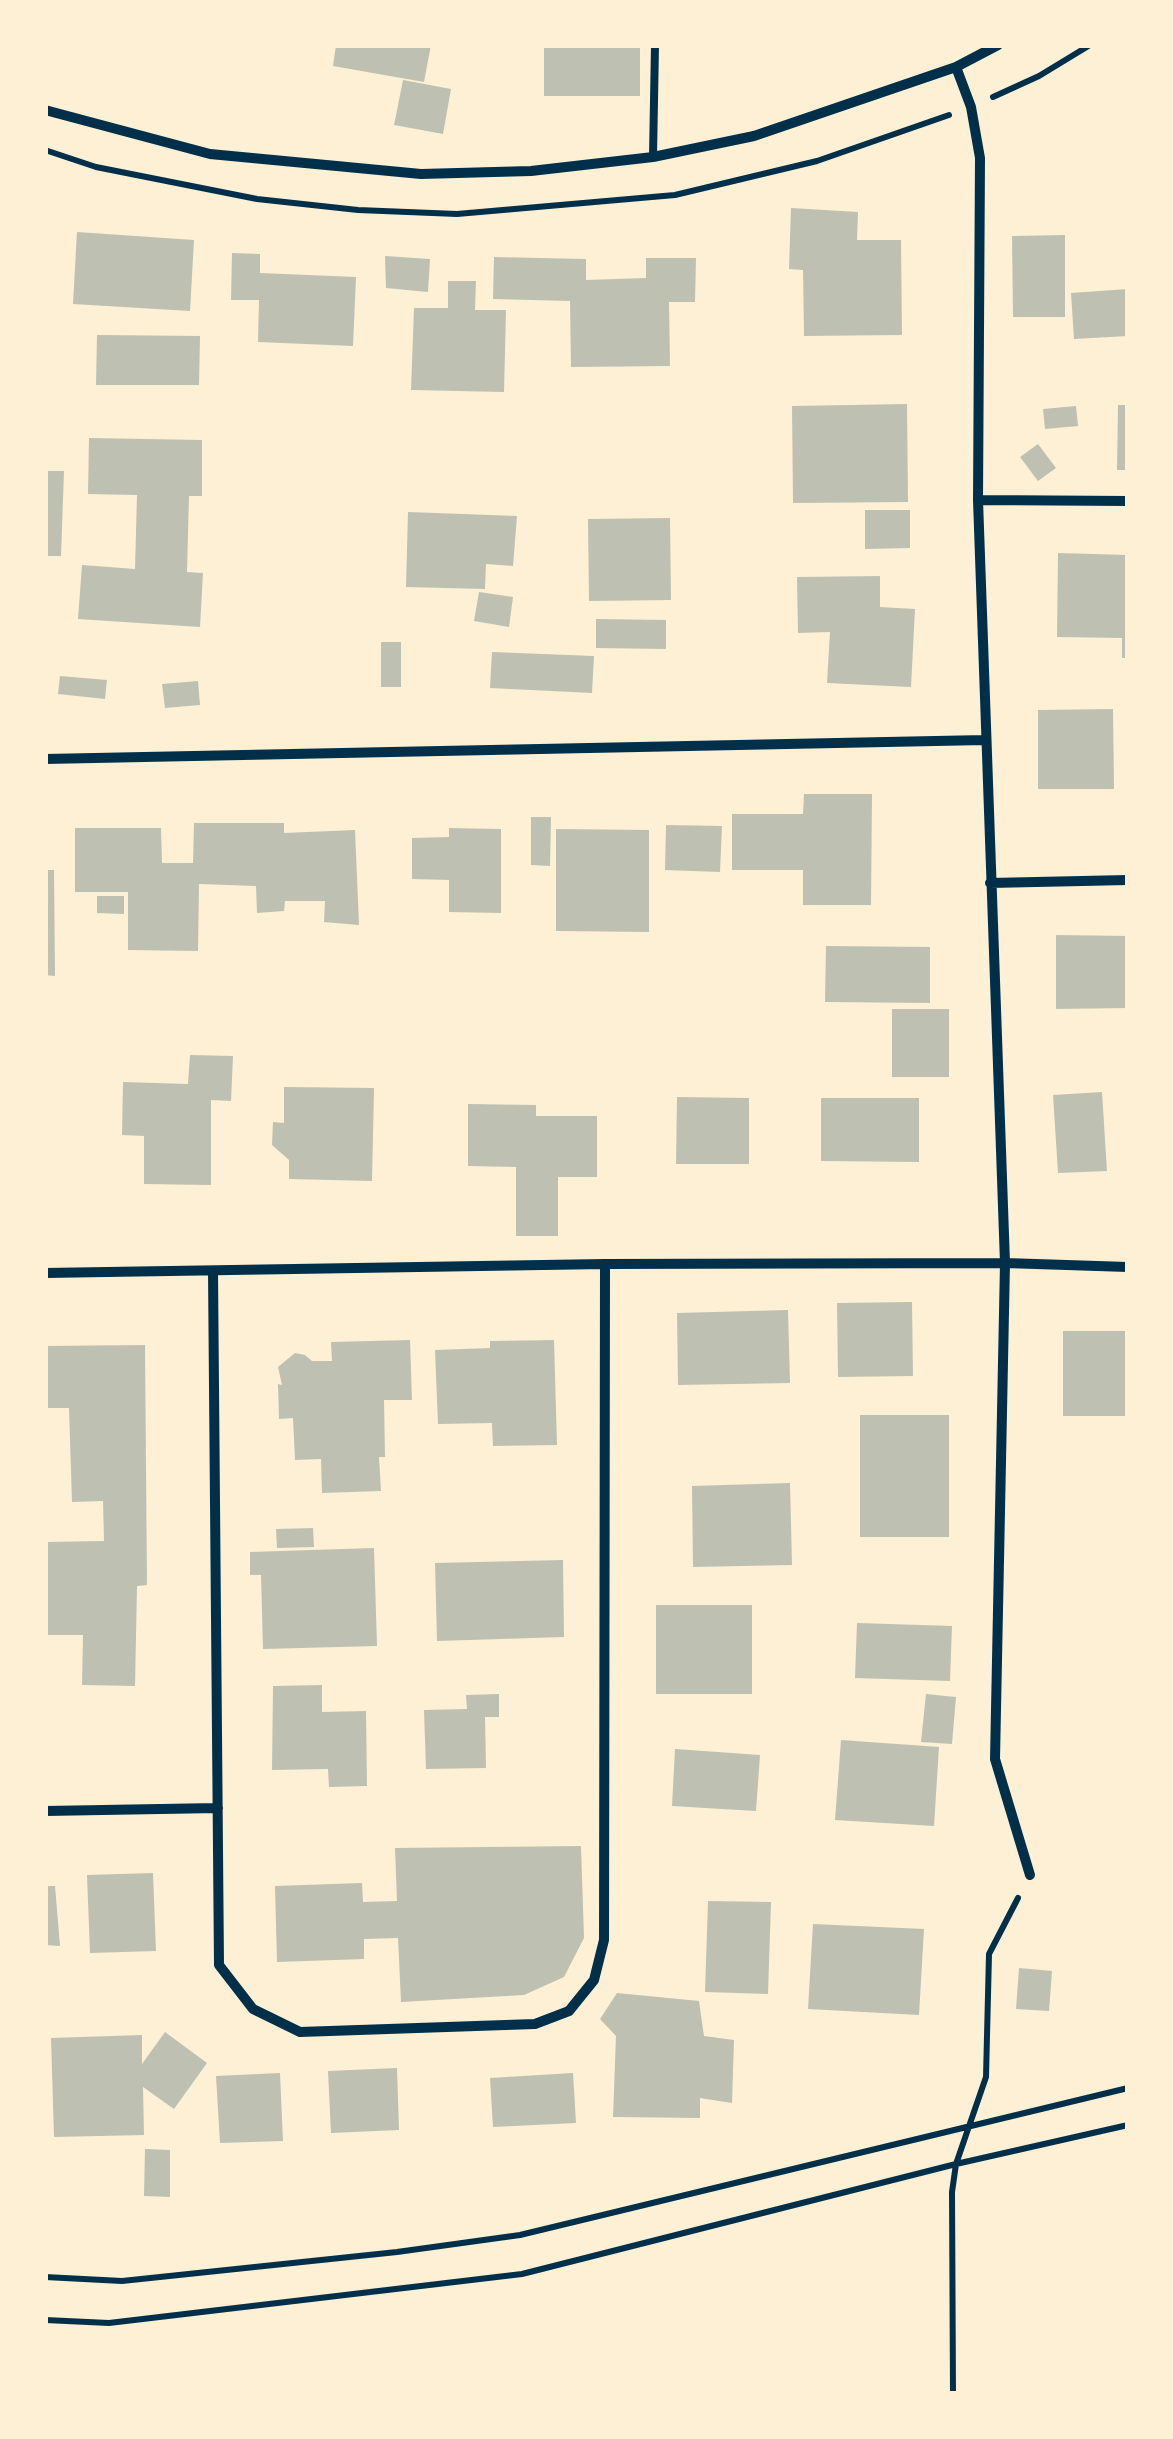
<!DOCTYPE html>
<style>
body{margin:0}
#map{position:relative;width:1173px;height:2439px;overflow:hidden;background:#fdf0d5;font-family:Jost,sans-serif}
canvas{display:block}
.frame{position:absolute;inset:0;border:48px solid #fdf0d5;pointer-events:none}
</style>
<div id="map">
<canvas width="1173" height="2439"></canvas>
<div class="frame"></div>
</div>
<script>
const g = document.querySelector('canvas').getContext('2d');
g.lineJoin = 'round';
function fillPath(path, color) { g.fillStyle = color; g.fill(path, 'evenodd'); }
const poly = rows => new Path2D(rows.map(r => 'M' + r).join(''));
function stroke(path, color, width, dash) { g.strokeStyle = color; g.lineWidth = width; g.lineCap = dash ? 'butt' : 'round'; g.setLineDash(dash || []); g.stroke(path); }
fillPath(poly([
 [336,45,431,45,424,82,333,66],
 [544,45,640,45,640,96,544,96],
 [403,80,451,89,443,134,394,125],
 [791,208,858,212,857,240,901,240,902,335,804,336,803,270,789,269],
 [77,232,194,240,190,311,73,304],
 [1065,235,1065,317,1013,317,1012,236],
 [232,253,260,254,260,273,356,277,353,346,258,342,259,300,231,300],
 [385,256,430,259,428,292,386,288],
 [494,257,586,259,586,280,646,278,646,258,696,258,695,302,669,302,670,366,571,367,570,301,493,299],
 [448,281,476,281,475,310,506,310,504,392,411,390,414,308,448,308],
 [1128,289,1128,336,1074,339,1071,293],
 [97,335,200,336,199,385,96,385],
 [907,404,908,502,793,503,792,406],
 [1118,405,1128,405,1128,470,1117,470],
 [1076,406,1078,426,1045,429,1043,409],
 [89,438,202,440,202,496,189,496,187,572,203,573,200,627,78,619,82,565,135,569,137,495,88,494],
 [1038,444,1056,468,1038,481,1020,457],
 [45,471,64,471,61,556,45,556],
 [865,510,910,510,910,548,865,549],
 [408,512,517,516,513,566,486,564,485,589,406,587],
 [670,518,671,600,589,601,588,519],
 [1058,553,1128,555,1128,658,1122,658,1122,638,1057,637],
 [880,576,880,607,915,609,911,687,827,683,830,632,798,633,797,577],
 [479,592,513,597,509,627,474,621],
 [596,619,666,620,666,649,596,648],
 [381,642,401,642,401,687,381,687],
 [492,652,594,656,592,693,490,688],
 [60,676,107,680,105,699,58,694],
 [198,681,200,705,165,708,162,684],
 [1113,709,1114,789,1038,789,1038,710],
 [804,794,872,794,871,905,803,905,803,870,732,870,732,814,803,814],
 [531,817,551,817,550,866,531,865],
 [194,823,284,823,284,833,355,830,359,925,324,922,325,901,285,901,284,911,257,913,256,886,199,884,198,951,128,950,128,892,75,892,75,828,161,828,162,863,193,863],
 [666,825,722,826,720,872,665,870],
 [449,828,501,829,501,913,449,912,449,880,412,879,412,838,449,837],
 [556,829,649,830,649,932,556,931],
 [45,870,54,870,55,976,45,975],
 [97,896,124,896,124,914,97,913],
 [1056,935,1128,936,1128,1008,1056,1009],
 [826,946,930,947,930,1003,825,1002],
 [892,1009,949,1009,949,1077,892,1077],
 [190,1055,233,1056,231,1101,211,1100,211,1185,144,1184,144,1136,122,1135,123,1082,188,1084],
 [284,1087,374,1088,372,1181,289,1179,289,1160,272,1145,273,1122,284,1123],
 [1102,1092,1107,1171,1058,1173,1053,1095],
 [677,1097,749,1098,749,1164,676,1164],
 [821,1098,919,1098,919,1162,821,1161],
 [468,1104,536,1105,536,1116,597,1116,597,1177,558,1177,558,1236,516,1236,516,1167,468,1166],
 [912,1302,913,1376,838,1377,837,1303],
 [788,1310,790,1383,678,1385,677,1313],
 [1063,1331,1128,1331,1128,1416,1063,1416],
 [410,1340,412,1400,384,1400,385,1457,379,1457,381,1491,322,1493,321,1459,295,1460,293,1418,279,1419,278,1384,282,1385,278,1367,295,1353,305,1355,312,1361,332,1361,331,1342],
 [554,1340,557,1445,493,1446,492,1423,438,1424,435,1350,490,1348,490,1341],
 [145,1345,147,1585,137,1586,135,1686,82,1685,83,1635,47,1635,45,1542,104,1541,103,1501,72,1502,69,1408,45,1408,45,1346],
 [860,1415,949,1415,949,1537,860,1537],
 [790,1483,792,1565,693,1567,692,1486],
 [313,1528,314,1547,277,1548,276,1529],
 [374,1548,377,1646,263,1649,261,1575,250,1575,250,1552],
 [563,1560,564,1637,437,1641,435,1563],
 [656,1605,752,1605,752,1694,656,1694],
 [857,1623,952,1626,950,1681,855,1678],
 [322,1685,322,1712,366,1711,367,1786,329,1787,328,1769,272,1770,273,1686],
 [499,1694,499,1717,485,1717,486,1768,426,1769,424,1710,467,1709,466,1695],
 [926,1694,956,1697,952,1744,921,1742],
 [841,1740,939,1747,934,1826,835,1820],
 [675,1749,760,1755,756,1811,672,1806],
 [581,1846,584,1938,564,1977,524,1995,401,2002,398,1938,364,1939,364,1959,277,1962,275,1886,362,1883,363,1902,397,1901,395,1848],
 [153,1873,156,1951,90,1953,87,1875],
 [45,1886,55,1886,60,1946,45,1945],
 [708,1901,771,1902,768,1994,705,1992],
 [813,1924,924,1929,919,2015,808,2009],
 [1019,1968,1052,1971,1049,2011,1016,2009],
 [617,1993,699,2001,704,2036,734,2040,732,2103,700,2098,700,2118,613,2117,616,2036,600,2019],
 [165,2032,207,2063,174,2109,143,2087,144,2135,54,2137,51,2038,142,2035,142,2064],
 [397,2068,399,2130,331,2133,328,2071],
 [280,2073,283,2141,220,2143,216,2076],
 [573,2073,576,2123,493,2127,490,2078],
 [145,2149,170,2150,170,2197,144,2196]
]), '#bec0b2');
stroke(poly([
 [993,97,1039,76,1090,45],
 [45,150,96,167,257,199,358,210,457,214,675,195,817,161,949,115],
 [45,2277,122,2281,397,2252,520,2235,1128,2088],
 [45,2320,109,2323,522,2274,956,2164,1128,2125],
 [953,2394,952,2192,956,2164,986,2077,989,1954,1018,1898]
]), '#003049', 6);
stroke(poly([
 [653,157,655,45]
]), '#003049', 8);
stroke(poly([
 [956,67,971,107,980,158,978,500,1005,1263,995,1759,1030,1875],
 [45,110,210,154,421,174,531,171,653,157,754,136,956,67,998,45],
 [978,500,1128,501],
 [45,759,985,740],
 [990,883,1128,880],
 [213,1271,219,1965,253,2009,300,2032,535,2024,569,2011,594,1980,604,1940,605,1264],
 [45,1273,605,1264,1005,1263,1128,1267],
 [45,1811,218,1808]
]), '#003049', 10);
</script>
